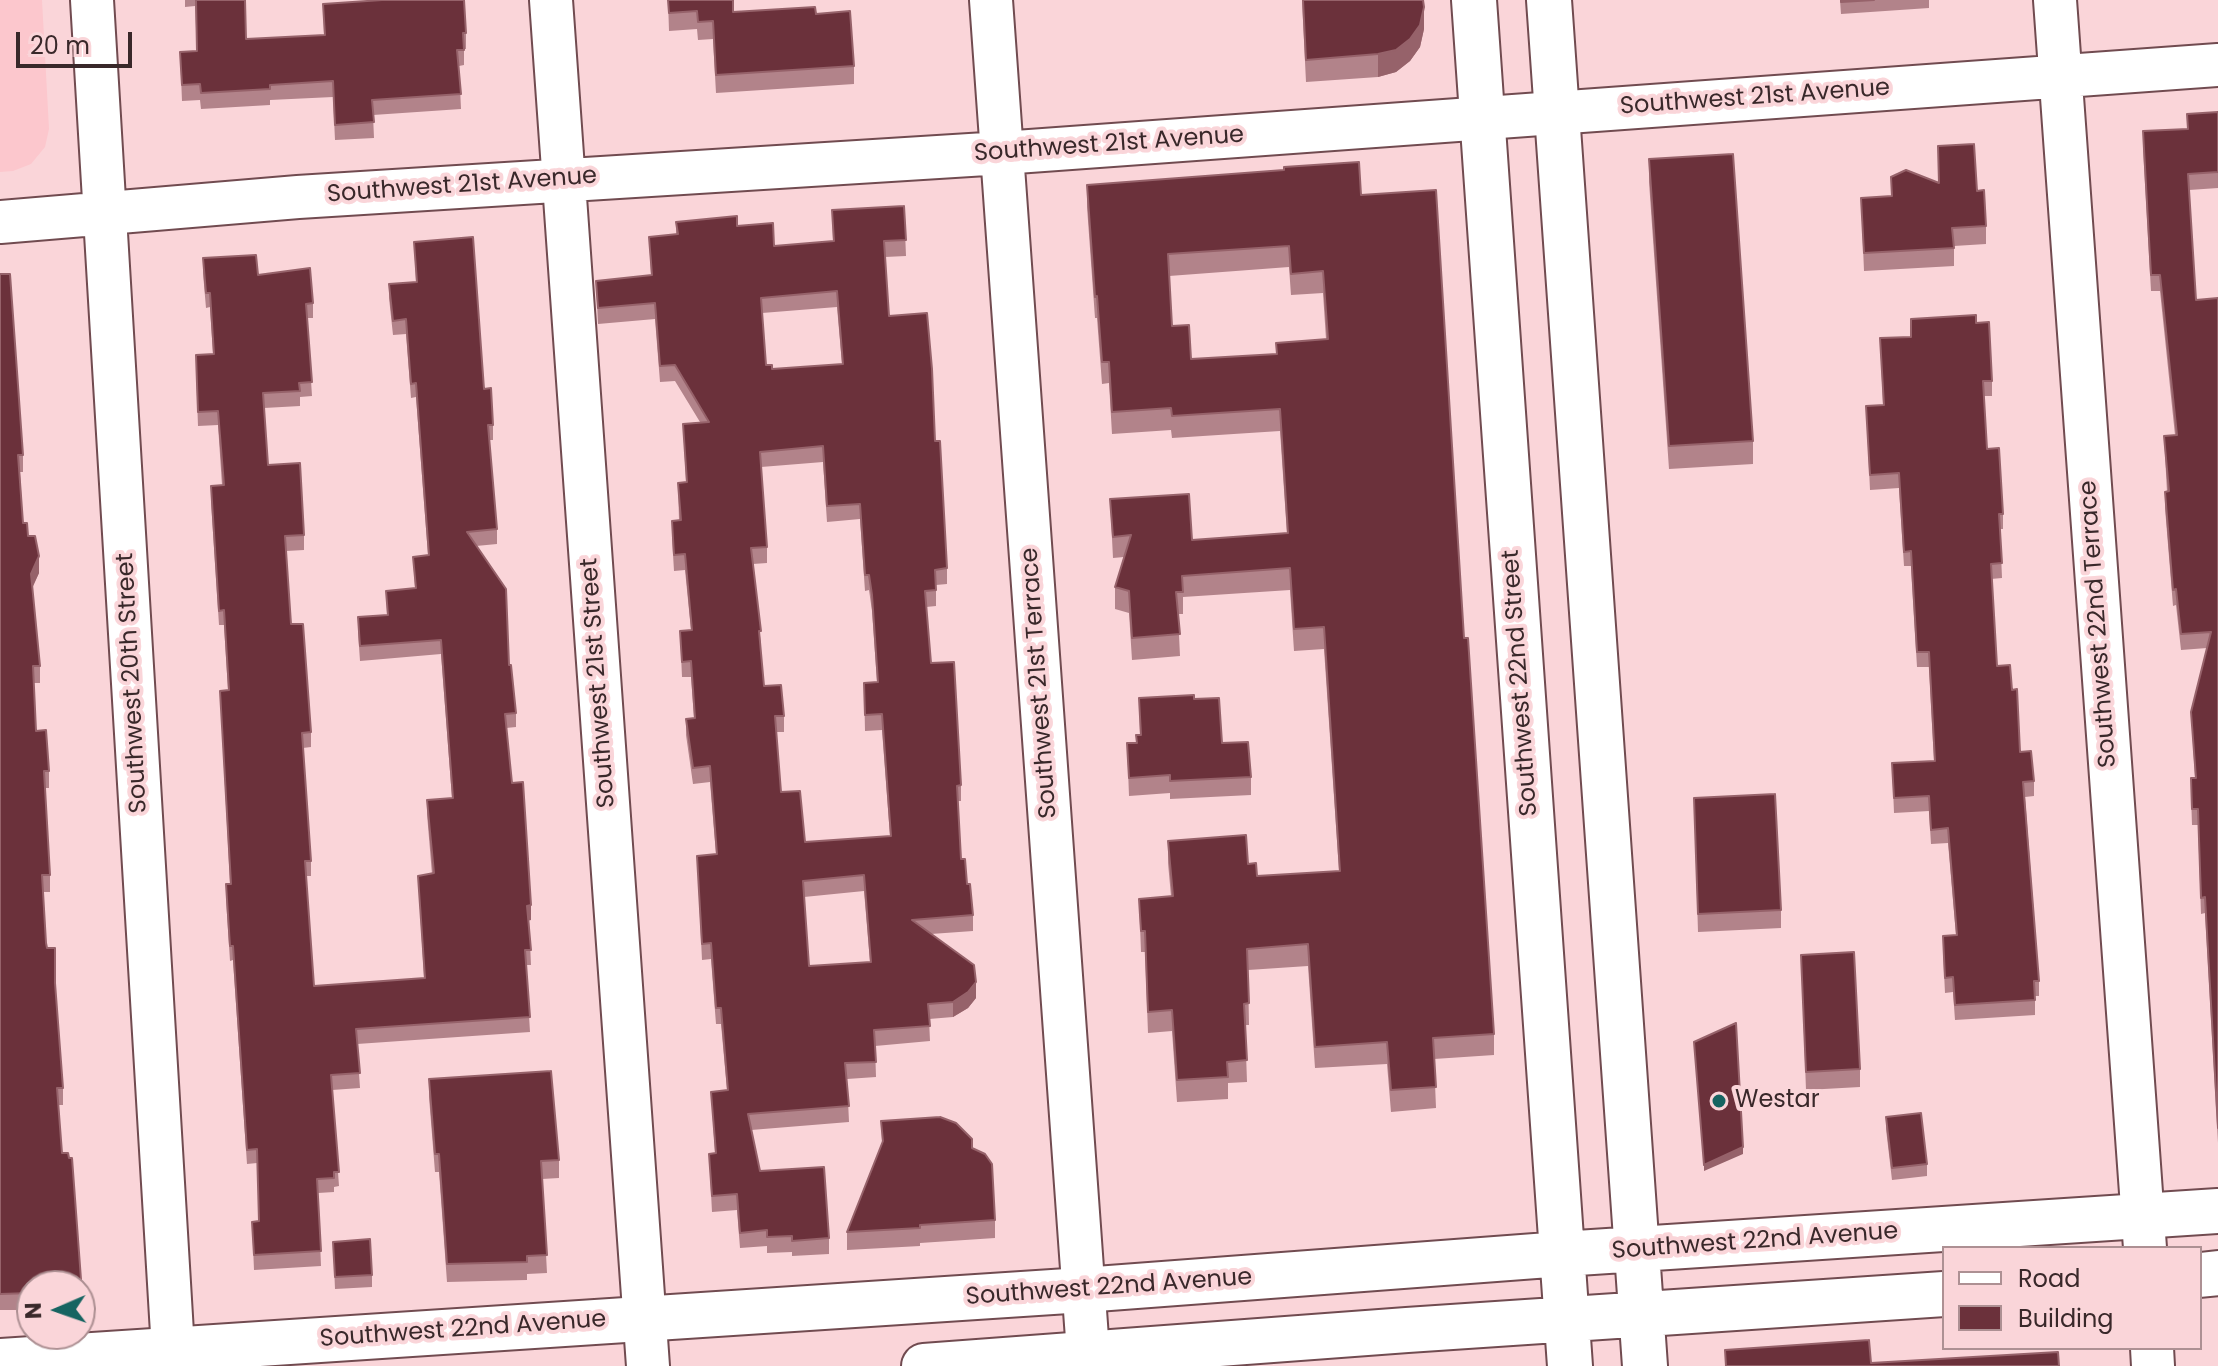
<!DOCTYPE html>
<style>
body{margin:0}
#map{position:relative;width:2218px;height:1366px;overflow:hidden;background:#fad5d9;font-family:Poppins,sans-serif}
canvas{display:block}
.legend{position:absolute;left:1942px;top:1246px;width:260px;height:104px;box-sizing:border-box;background:#fad5d9;border:2px solid #ad9093;margin:0;padding:10px 14px;list-style:none;font-size:24px;color:#39282a}
.legend li{display:flex;align-items:center;gap:16px;height:40px}
.legend b{width:40px;border:2px solid #ad9093}
.north{position:absolute;left:16px;top:1270px;width:80px;height:80px;box-sizing:border-box;background:#fad5d9;border:2px solid #ad9093;border-radius:50%;rotate:268deg;font-size:22px;font-weight:700;line-height:32px;text-align:center;color:#39282a}
.north::after{content:'';display:block;margin:auto;width:28px;height:36px;background:#166461;clip-path:polygon(50% 0,100% 100%,50% 72%,0 100%)}
.scale{position:absolute;left:16px;top:32px;width:116px;height:36px;box-sizing:border-box;border:4px solid #39282a;border-top:0;padding-left:10px;font-size:24px;line-height:28px;white-space:nowrap;color:#39282a;-webkit-text-stroke:6px #fad5d9;paint-order:stroke}
</style>
<div id="map">
<canvas width="2218" height="1366"></canvas>
<ul class="legend">
<li><b style="height:10px;background:#fff"></b>Road</li>
<li><b style="height:22px;background:#6b313b"></b>Building</li>
</ul>
<div class="north">N</div>
<div class="scale">20 m</div>
</div>
<script>
const g = document.querySelector('canvas').getContext('2d');
g.lineJoin = 'round';
function fillPath(path, color) { g.fillStyle = color; g.fill(path, 'evenodd'); }
const poly = rows => new Path2D(rows.map(r => 'M' + r).join(''));
function stroke(path, color, width, dash) { g.strokeStyle = color; g.lineWidth = width; g.lineCap = dash ? 'butt' : 'round'; g.setLineDash(dash || []); g.stroke(path); }
function write(font, color, halo, rows, align = 'center') {
  g.font = font + ' Poppins,sans-serif'; g.lineWidth = 8; g.setLineDash([]); g.textBaseline = 'middle'; g.strokeStyle = halo; g.fillStyle = color; for (const [text, x, y, turn = 0] of rows) {
    g.save(); g.translate(x, y); g.rotate((+turn || 0) * Math.PI / 180); g.textAlign = isNaN(turn) ? turn : align; if (halo) g.strokeText(text, 0, 0); g.fillText(text, 0, 0); g.restore();
  }
}
fillPath(poly([
 [0,0,42,0,49,129,45,147,31,164,13,171,0,172]
]), '#fcc7cd');
const minor = poly([
 [92,0,174,1366],
 [551,0,648,1366],
 [991,0,1089,1366],
 [2055,0,2145,1248],
 [0,222,298,197,1002,153,2218,65],
 [2152,1348,2153,1366]
]);
const secondary = poly([
 [1474,0,1570,1366],
 [1549,0,1645,1366],
 [2200,1275,2218,1273],
 [0,1361,1083,1290,1562,1254,2218,1211],
 [924,1366,1407,1330,1944,1294]
]);
stroke(minor, '#714b50', 46);
stroke(secondary, '#714b50', 48);
stroke(minor, '#fff', 42);
stroke(secondary, '#fff', 44);
fillPath(poly([
 [185,0,245,0,246,39,324,35,323,4,466,33,466,49,464,49,464,65,459,66,461,109,373,115,374,138,335,140,333,97,270,100,270,105,201,109,200,100,182,101,180,52,197,51,195,6,185,7],
 [668,0,733,0,733,12,816,14,854,66,854,84,716,93,713,39,698,40,697,29,669,31],
 [1302,0,1423,0,1424,29,1420,47,1410,61,1396,72,1378,77,1306,82],
 [1840,0,1929,0,1929,8,1841,14],
 [2218,112,2218,188,2189,190,2196,300,2218,298,2218,1143,2205,913,2201,914,2198,825,2192,825,2191,794,2191,778,2195,778,2191,712,2207,648,2181,650,2176,605,2173,606,2165,508,2165,492,2167,492,2164,436,2175,435,2160,291,2151,291,2143,147,2143,131,2187,129],
 [1938,146,1977,191,1986,226,1986,244,1954,246,1954,266,1864,271,1861,198,1891,196,1891,177,1939,182],
 [1649,159,1753,441,1753,464,1669,469,1649,182],
 [1087,185,1361,195,1464,638,1494,1034,1494,1055,1434,1059,1436,1108,1391,1112,1387,1064,1315,1068,1308,966,1248,970,1249,1025,1245,1025,1247,1082,1228,1083,1228,1099,1177,1102,1172,1031,1148,1033,1145,952,1141,952,1139,899,1171,896,1168,863,1168,841,1248,864,1257,876,1339,871,1324,649,1294,651,1290,590,1183,597,1183,614,1178,614,1180,656,1132,660,1129,613,1115,609,1115,587,1124,557,1113,558,1110,499,1192,540,1287,534,1280,431,1172,438,1171,430,1112,434,1109,383,1102,384,1097,318,1095,318,1087,207],
 [1289,267,1291,295,1323,293,1326,339,1276,343,1276,354,1191,359,1172,326,1169,276],
 [904,206,906,256,885,257,889,316,935,441,947,568,947,584,936,585,936,606,926,607,931,663,961,785,961,801,958,801,961,859,973,915,973,931,931,934,976,998,968,1008,953,1017,929,1019,930,1041,875,1046,876,1077,847,1079,849,1122,751,1130,760,1171,829,1238,829,1254,792,1256,792,1252,767,1253,767,1246,740,1248,737,1210,712,1212,709,1154,715,1153,711,1092,727,1090,721,1024,716,1024,711,959,702,960,697,856,716,854,710,782,693,784,686,735,686,719,694,718,691,677,682,677,680,631,691,630,685,570,674,571,672,537,672,521,679,520,678,483,686,482,683,424,700,422,675,381,660,382,655,319,598,324,596,281,651,275,649,237,676,234,676,222,737,226,774,246,833,242,832,210],
 [837,307,842,364,772,369,766,365,762,313],
 [823,462,827,522,860,519,865,591,869,590,872,611,877,682,864,683,865,731,882,730,890,836,805,842,781,792,776,732,784,732,784,716,764,686,760,647,761,646,753,564,767,563,767,547,761,467],
 [864,891,870,962,809,966,804,897],
 [414,242,484,389,493,425,493,440,489,440,497,529,497,544,476,546,509,665,516,713,516,727,506,728,512,783,531,920,529,920,531,965,526,965,530,1032,357,1044,360,1088,332,1090,339,1186,334,1187,334,1192,318,1193,321,1266,254,1270,252,1222,259,1221,257,1163,247,1164,233,960,230,961,226,899,226,884,230,884,220,691,228,690,224,625,219,625,211,501,211,486,222,485,218,425,198,426,196,370,213,354,210,307,206,308,203,273,203,258,258,275,313,303,313,318,307,318,312,396,300,397,300,406,264,408,268,465,304,535,304,550,286,551,291,624,311,732,311,747,303,748,311,861,311,876,306,876,314,986,424,978,418,876,432,874,427,814,427,800,452,798,441,654,360,661,358,632,358,617,387,615,386,591,415,588,413,557,428,555,416,397,411,398,406,334,393,335,389,298,389,284,416,282],
 [0,274,23,455,23,472,20,472,23,523,39,573,32,587,40,666,40,683,33,683,36,731,49,771,49,788,45,788,50,875,50,892,43,892,46,943,55,984,63,1088,63,1105,58,1105,62,1153,82,1293,82,1310,80,1310,80,1286,32,1286,32,1310,0,1310],
 [1976,323,1992,381,1992,396,1984,396,1987,449,2003,514,2003,529,2000,529,2002,578,1991,579,1997,666,2012,690,2020,752,2034,781,2034,796,2025,797,2039,981,2039,996,2035,996,2035,1015,1955,1020,1953,992,1945,993,1943,951,1943,936,1956,935,1948,843,1931,844,1929,811,1894,813,1892,763,1934,761,1929,667,1917,667,1911,566,1904,566,1899,488,1870,490,1866,406,1883,405,1880,338,1911,337],
 [1139,698,1194,699,1222,743,1251,777,1251,795,1170,799,1170,793,1129,796,1127,743,1136,743,1140,735],
 [1694,798,1781,910,1781,928,1698,932],
 [1801,955,1860,1069,1860,1087,1806,1090],
 [429,1079,559,1160,559,1178,542,1179,547,1273,527,1274,527,1280,447,1282,439,1172,435,1172,429,1097],
 [1886,1117,1927,1164,1927,1176,1892,1180,1886,1129],
 [881,1121,972,1148,995,1220,995,1238,920,1243,920,1246,847,1250,847,1232,882,1143],
 [333,1242,372,1275,372,1287,335,1289]
]), '#b2838a');
fillPath(poly([
 [1424,7,1424,29,1420,47,1410,61,1396,72,1378,77,1378,54],
 [39,556,39,573,31,591,31,574],
 [531,905,531,920,527,921,527,906],
 [976,982,976,998,968,1008,953,1017,953,1002],
 [1743,1147,1743,1154,1704,1171,1704,1165]
]), '#96626a');
const building = poly([
 [196,0,245,0,246,39,325,35,323,4,382,0,464,0,466,33,463,33,464,50,457,50,461,94,372,100,374,122,335,125,333,81,270,85,270,89,201,93,200,84,182,85,180,52,197,51,196,0],
 [668,0,733,0,733,12,815,7,816,14,850,11,854,66,716,75,713,21,698,22,697,11,669,13,668,0],
 [1303,0,1423,0,1424,7,1420,25,1410,39,1396,50,1378,54,1306,60,1303,0],
 [1841,0,1874,0,1841,2,1841,0],
 [2218,112,2218,172,2188,174,2196,300,2218,298,2218,1128,2205,897,2201,898,2198,809,2192,809,2191,778,2196,778,2191,712,2211,632,2181,634,2176,589,2173,590,2165,492,2169,491,2164,436,2177,435,2160,275,2151,275,2143,131,2188,129,2187,114,2218,112],
 [1974,144,1977,191,1984,190,1986,226,1952,228,1954,248,1864,253,1861,198,1892,196,1891,177,1906,170,1939,183,1938,146,1974,144],
 [1733,154,1753,441,1669,446,1649,159,1733,154],
 [1359,162,1361,195,1436,190,1464,638,1468,638,1494,1034,1433,1038,1436,1087,1391,1090,1387,1042,1315,1047,1308,944,1247,949,1249,1003,1244,1004,1247,1060,1227,1062,1228,1077,1177,1080,1172,1010,1148,1012,1145,931,1141,931,1139,899,1173,896,1168,841,1246,835,1248,864,1256,863,1257,876,1340,871,1324,627,1294,629,1290,568,1182,576,1183,592,1176,592,1180,634,1132,638,1129,591,1115,587,1131,535,1113,537,1110,499,1189,494,1192,540,1288,533,1280,409,1172,416,1171,408,1112,412,1109,362,1102,362,1097,296,1095,297,1087,185,1284,170,1284,167,1359,162],
 [1289,246,1291,274,1323,271,1328,339,1276,343,1277,354,1191,359,1189,325,1172,326,1168,254,1289,246],
 [904,206,906,240,884,241,889,316,927,313,932,369,935,441,940,441,947,568,935,570,936,590,925,591,931,663,954,662,961,785,957,786,961,859,965,859,967,884,970,884,973,915,912,920,974,965,976,982,968,992,953,1002,928,1004,930,1026,874,1030,876,1062,845,1063,849,1106,748,1114,760,1171,824,1167,829,1238,792,1241,792,1236,767,1237,767,1230,740,1233,737,1194,712,1196,709,1154,716,1153,711,1092,728,1090,721,1008,716,1008,711,943,702,944,697,856,717,854,710,766,693,768,686,719,695,718,691,661,682,662,680,631,692,630,685,554,674,555,672,521,681,520,678,483,687,482,683,424,709,422,675,365,660,366,655,303,598,308,596,281,652,275,649,237,678,234,676,222,737,216,737,226,773,223,774,246,834,241,832,210,904,206],
 [837,291,843,364,772,369,772,365,766,365,761,298,837,291],
 [823,446,827,506,860,504,865,575,869,575,872,595,878,682,864,683,865,715,882,714,891,836,805,842,800,791,781,792,775,716,784,716,781,685,764,686,759,631,761,631,751,548,767,547,760,452,823,446],
 [864,875,871,962,809,966,803,881,864,875],
 [473,237,484,389,491,388,493,425,488,425,497,529,467,532,506,589,509,665,511,665,516,713,505,714,512,783,523,782,531,905,527,906,531,950,525,950,530,1017,356,1029,360,1073,331,1075,339,1172,334,1172,334,1178,317,1179,321,1251,254,1255,252,1222,259,1221,257,1149,247,1150,233,946,230,946,226,884,231,884,220,691,229,690,224,610,219,611,211,486,224,485,218,411,198,412,196,355,214,354,210,293,206,293,203,258,256,255,258,275,310,268,313,303,306,304,312,382,299,383,300,391,263,393,268,465,300,463,304,535,285,536,291,624,303,624,311,732,302,733,311,861,305,861,314,986,425,978,418,876,434,873,427,800,453,798,441,640,360,646,358,617,388,615,386,591,416,588,413,557,429,555,416,383,411,384,406,319,393,321,389,284,417,282,414,242,473,237],
 [0,274,10,274,23,455,18,455,23,523,27,523,28,536,35,536,39,556,31,574,40,666,33,666,36,731,46,730,49,771,44,771,50,875,42,875,46,943,47,948,55,948,55,983,63,1088,57,1088,62,1153,68,1153,69,1158,72,1158,82,1293,80,1293,80,1286,32,1286,32,1293,0,1294,0,274],
 [1976,315,1976,323,1989,322,1992,381,1983,381,1987,449,1999,448,2003,514,1999,514,2002,563,1991,564,1997,666,2010,665,2012,690,2017,689,2020,752,2031,751,2034,781,2023,782,2039,981,2034,981,2035,1000,1955,1005,1953,977,1945,978,1943,936,1957,935,1948,828,1931,830,1929,796,1894,798,1892,763,1935,761,1929,652,1917,652,1911,551,1904,552,1899,473,1870,475,1866,406,1884,405,1880,338,1911,337,1911,319,1976,315],
 [1194,695,1194,699,1219,698,1222,743,1248,742,1251,777,1170,781,1170,775,1129,778,1127,743,1137,743,1136,735,1141,735,1139,698,1194,695],
 [1775,794,1781,910,1698,914,1694,798,1775,794],
 [1854,952,1860,1069,1806,1072,1801,955,1854,952],
 [1736,1023,1743,1147,1704,1165,1694,1042,1736,1023],
 [551,1071,559,1160,541,1161,547,1255,527,1256,527,1262,447,1264,439,1154,435,1154,429,1079,551,1071],
 [1921,1113,1927,1164,1892,1168,1886,1117,1921,1113],
 [940,1117,956,1123,972,1139,972,1148,985,1154,992,1164,995,1220,920,1225,920,1228,847,1232,883,1141,881,1121,940,1117],
 [370,1239,372,1275,335,1277,333,1242,370,1239],
 [1869,1340,1871,1363,2058,1352,2059,1366,1726,1366,1725,1350,1869,1340]
]);
fillPath(building, '#6b313b');
stroke(building, '#96626a', 2);
for (const [x, y, r, color] of [
 [1719,1101,8,"#166461"]
]) { const dot = new Path2D(); dot.arc(x, y, r, 0, 2 * Math.PI); g.fillStyle = color; g.fill(dot); stroke(dot, '#fad5d9', 3); }
write('24px', '#39282a', '#fad5d9', [
 ["Southwest 21st Avenue",1755,98,-4],
 ["Southwest 21st Avenue",1109,145,-4],
 ["Southwest 21st Avenue",462,186,-4],
 ["Southwest 22nd Terrace",2099,624,-94],
 ["Southwest 20th Street",133,683,-93],
 ["Southwest 21st Street",599,683,-94],
 ["Southwest 21st Terrace",1040,683,-94],
 ["Southwest 22nd Street",1521,683,-94],
 ["Southwest 22nd Avenue",1755,1242,-4],
 ["Southwest 22nd Avenue",1109,1288,-4],
 ["Southwest 22nd Avenue",463,1330,-4]
]);
write('24px', '#39282a', '#fad5d9', [
 ["Westar",1735,1101]
], 'left');
</script>
